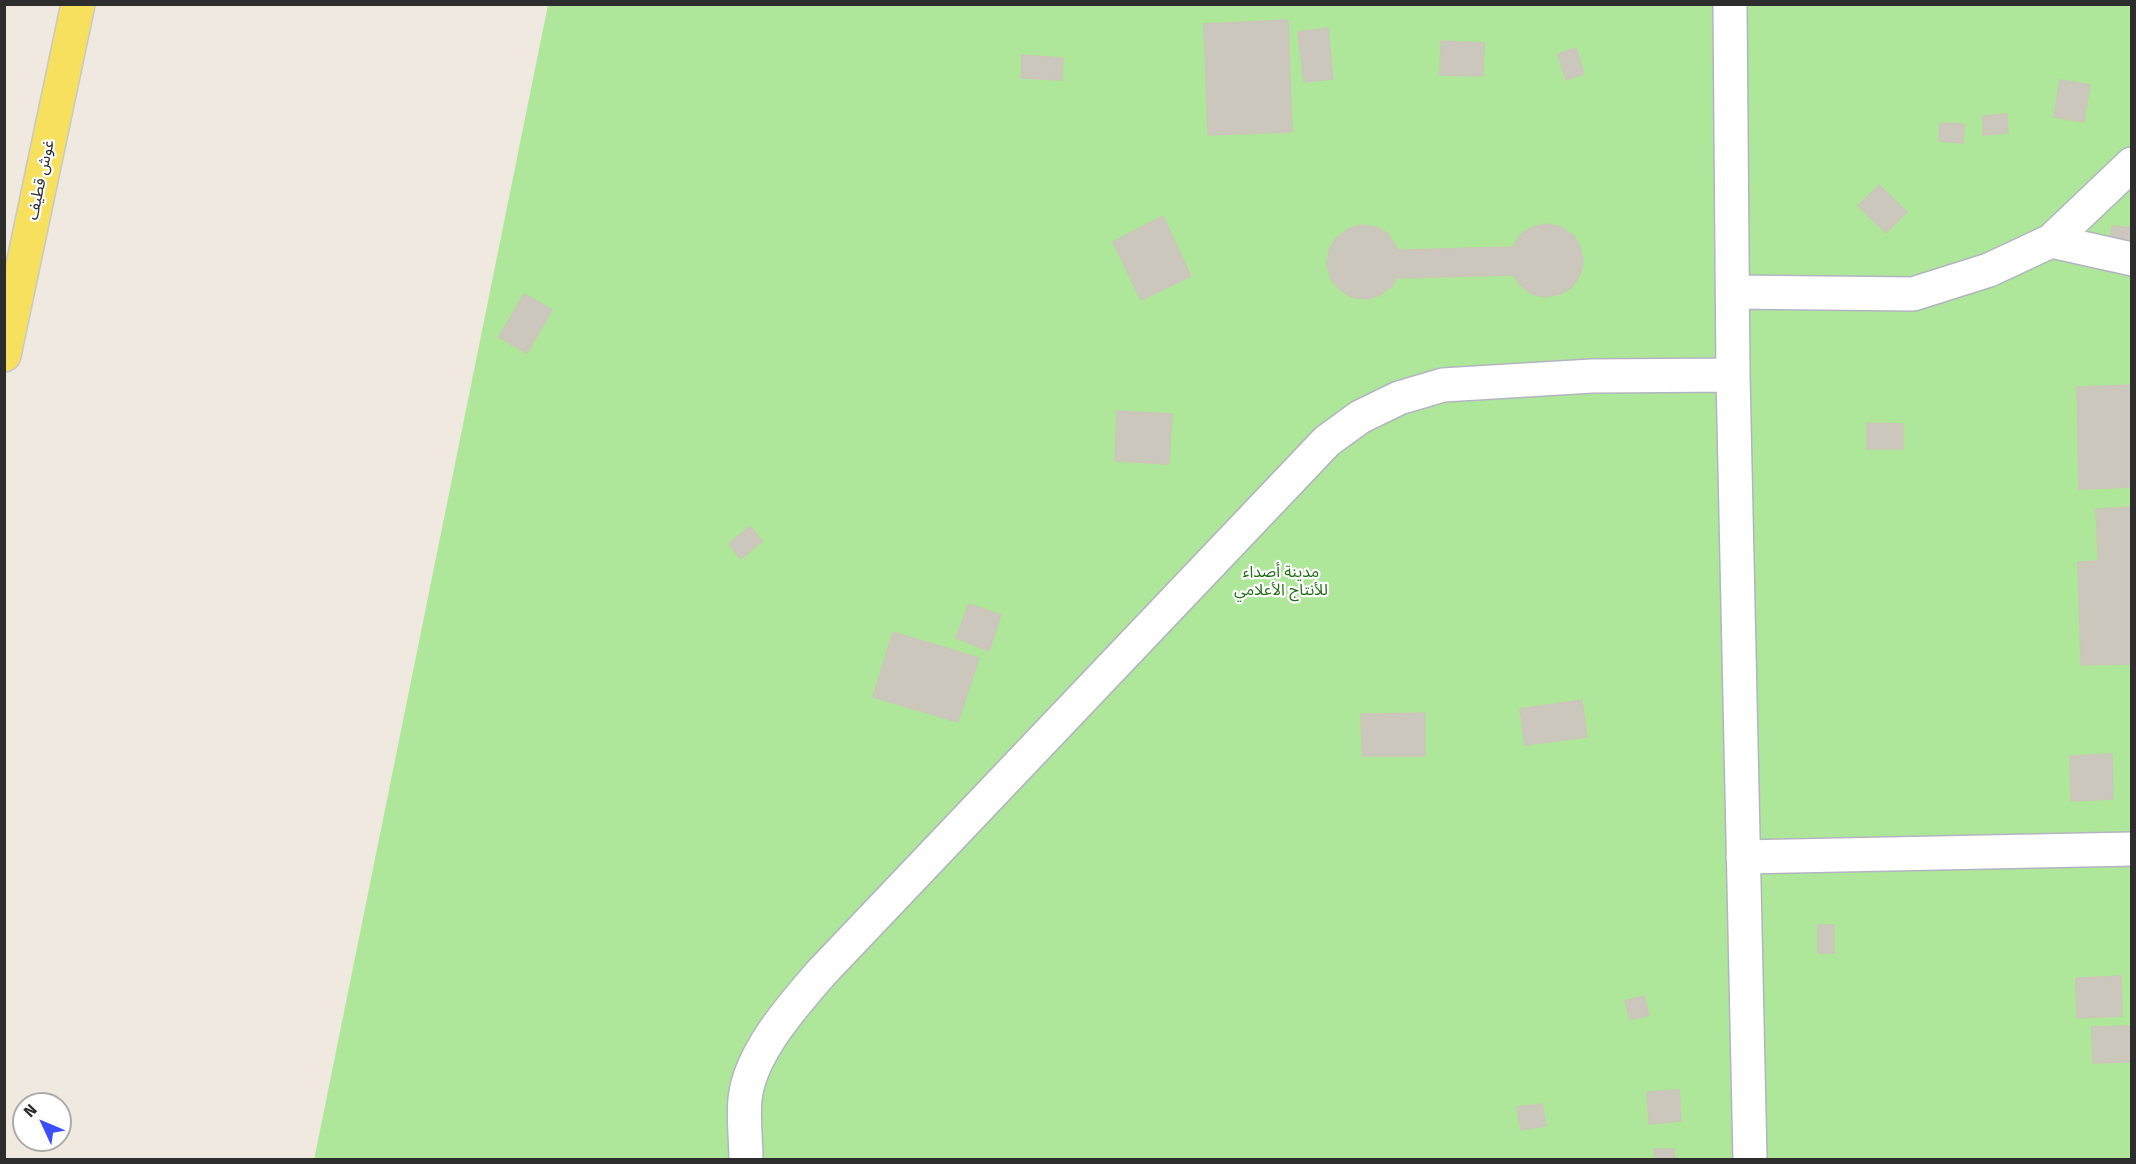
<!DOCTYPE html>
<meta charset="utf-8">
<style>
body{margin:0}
#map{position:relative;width:2136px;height:1164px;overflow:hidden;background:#efe9df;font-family:"Fira Sans",sans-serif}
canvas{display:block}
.frame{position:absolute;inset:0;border:6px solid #2d2d2d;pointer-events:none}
.north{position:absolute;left:12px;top:1092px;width:60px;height:60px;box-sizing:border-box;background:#fff;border:2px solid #ababab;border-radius:50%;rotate:314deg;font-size:16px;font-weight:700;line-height:24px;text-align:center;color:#2d2d2d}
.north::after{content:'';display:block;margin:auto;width:21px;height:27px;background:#3c4fff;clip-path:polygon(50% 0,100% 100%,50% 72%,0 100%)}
</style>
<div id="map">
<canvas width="2136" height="1164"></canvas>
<div class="frame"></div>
<div class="north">N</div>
</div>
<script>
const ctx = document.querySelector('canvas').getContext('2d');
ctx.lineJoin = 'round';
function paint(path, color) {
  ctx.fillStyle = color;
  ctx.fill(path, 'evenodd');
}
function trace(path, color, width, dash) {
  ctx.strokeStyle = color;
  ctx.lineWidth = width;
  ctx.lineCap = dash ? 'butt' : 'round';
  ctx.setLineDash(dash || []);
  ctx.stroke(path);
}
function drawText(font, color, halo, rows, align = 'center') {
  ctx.font = font + ' "Fira Sans","Noto Sans Arabic",sans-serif';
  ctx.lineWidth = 4.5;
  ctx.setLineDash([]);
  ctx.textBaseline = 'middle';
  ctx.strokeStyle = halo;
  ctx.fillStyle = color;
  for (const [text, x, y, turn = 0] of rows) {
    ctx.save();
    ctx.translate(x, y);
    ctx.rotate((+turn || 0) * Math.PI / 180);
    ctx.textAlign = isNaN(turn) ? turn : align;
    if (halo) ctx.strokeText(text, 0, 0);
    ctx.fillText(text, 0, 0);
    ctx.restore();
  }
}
paint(new Path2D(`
 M548,5H2131V1159L314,1160Z`), '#aee79a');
const building = new Path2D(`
 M1288,20L1292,132L1208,135L1204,24Z
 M1328,28L1333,79L1304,82L1298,32Z
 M1441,41L1484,43L1483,76L1440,75Z
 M1576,48L1584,74L1566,80L1558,54Z
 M1022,55L1063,58L1062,80L1021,78Z
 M2060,80L2090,85L2084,122L2054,117Z
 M2007,114L2008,133L1983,135V116Z
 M1940,123L1964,124L1963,143L1939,141Z
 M1879,185L1907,212L1886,233L1858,206Z
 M1163,216L1191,276L1141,300L1113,242Z
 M1547,224L1561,227L1573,235L1580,247L1583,261L1580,275L1572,287L1560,294L1546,297L1532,294L1521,286L1513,275L1397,278L1392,286L1380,295L1366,299L1352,297L1340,290L1331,279L1327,265L1329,250L1336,238L1348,229L1361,225L1376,227L1388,234L1398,250L1513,247L1521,234L1533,227Z
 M2112,226L2132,228V245L2110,242Z
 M524,294L552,310L527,353L499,337Z
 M2132,385V487L2079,489L2077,387Z
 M1117,411L1172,414L1169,464L1115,461Z
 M1867,423L1903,424V449H1867Z
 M2132,507V664L2081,665L2078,562L2098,561L2096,509Z
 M750,526L762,541L741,559L729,544Z
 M969,604L1001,615L989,651L956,638Z
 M893,632L979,658L958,722L873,697Z
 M1582,700L1587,737L1525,745L1520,709Z
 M1425,713V756H1362L1361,714Z
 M2112,754L2113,799L2071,801L2070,756Z
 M1818,925H1834V953H1818Z
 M2121,976L2122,1016L2077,1018L2076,978Z
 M1644,996L1649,1015L1630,1020L1625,1001Z
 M2132,1026V1062L2093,1063L2092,1027Z
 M1679,1090L1681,1121L1649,1124L1647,1092Z
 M1542,1104L1546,1126L1521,1130L1517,1107Z
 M1654,1149H1674L1675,1160H1655Z`);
paint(building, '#cbc7bd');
trace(building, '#cbc6b8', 1.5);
const minor = new Path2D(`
 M1730,4L1733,375L1750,1160
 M2051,241L2132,259
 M1733,292L1913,294L1989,270L2051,241L2132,164
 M1743,857L2132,849
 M746,1160C746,1140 743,1118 745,1099C750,1053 792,1007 821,973L1327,441L1360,417L1399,398L1443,385L1592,376L1733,375`);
const major = new Path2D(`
 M4,355L78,4`);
trace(minor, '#b3b4c1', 36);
trace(major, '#c8c8c8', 36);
trace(minor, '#fff', 33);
trace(major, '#f6e05d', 33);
drawText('16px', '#2d2d2d', '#fff', [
 ["غوش قطيف",41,180,-78]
]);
drawText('16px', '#236f18', '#fff', [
 ["مدينة أصداء",1281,573],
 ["للأنتاج الأعلامي",1281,591]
]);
</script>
